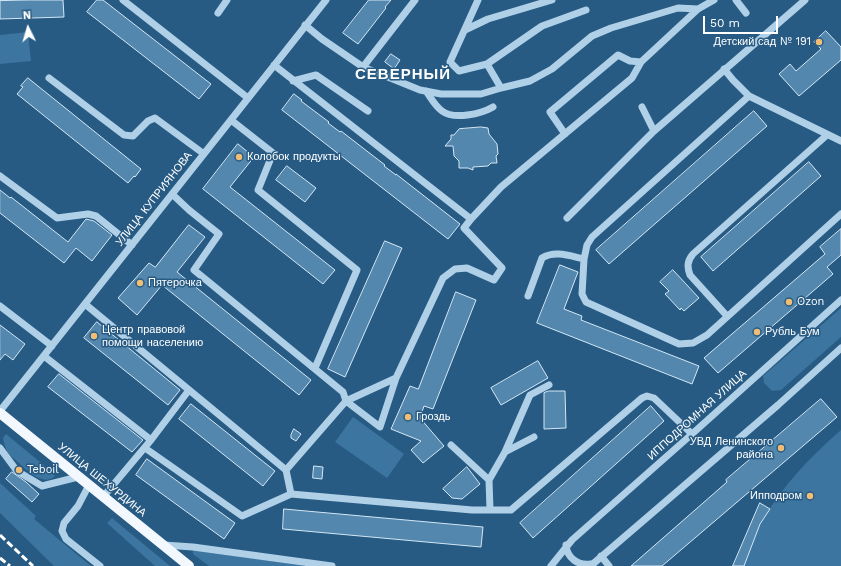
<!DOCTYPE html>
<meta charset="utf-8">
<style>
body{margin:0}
#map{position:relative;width:841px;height:566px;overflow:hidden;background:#275b84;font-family:"Work Sans",sans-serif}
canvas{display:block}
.north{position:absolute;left:8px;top:8px;width:40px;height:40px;-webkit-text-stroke:3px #275b84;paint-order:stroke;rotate:355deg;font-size:11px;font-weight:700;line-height:16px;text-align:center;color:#fff}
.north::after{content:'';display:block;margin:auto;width:14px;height:18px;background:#fff;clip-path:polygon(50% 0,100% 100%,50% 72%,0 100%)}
.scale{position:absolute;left:703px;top:16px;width:75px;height:18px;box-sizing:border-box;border:2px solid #fff;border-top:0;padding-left:5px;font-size:12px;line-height:14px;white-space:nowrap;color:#fff;-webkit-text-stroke:3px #275b84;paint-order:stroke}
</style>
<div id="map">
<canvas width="841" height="566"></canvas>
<div class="north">N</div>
<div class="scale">50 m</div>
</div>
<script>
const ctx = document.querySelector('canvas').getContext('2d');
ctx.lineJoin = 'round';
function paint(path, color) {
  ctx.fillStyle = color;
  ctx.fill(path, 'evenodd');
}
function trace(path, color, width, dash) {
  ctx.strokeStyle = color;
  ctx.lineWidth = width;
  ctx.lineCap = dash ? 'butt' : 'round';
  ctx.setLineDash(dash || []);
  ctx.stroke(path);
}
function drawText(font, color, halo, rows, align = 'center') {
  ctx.font = font + ' "Work Sans",sans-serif';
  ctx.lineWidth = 3;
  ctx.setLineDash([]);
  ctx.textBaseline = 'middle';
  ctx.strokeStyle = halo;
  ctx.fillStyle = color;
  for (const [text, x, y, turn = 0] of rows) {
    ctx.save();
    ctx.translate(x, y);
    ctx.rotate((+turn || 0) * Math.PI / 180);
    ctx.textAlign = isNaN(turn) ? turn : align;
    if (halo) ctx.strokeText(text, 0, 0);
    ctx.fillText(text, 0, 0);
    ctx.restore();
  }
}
paint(new Path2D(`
 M28,32L31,61L0,64V35Z
 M841,308V337L781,390L772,391L764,383L763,376Z
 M353,417L404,454L387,478L335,442Z
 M841,430V566H744C749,552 753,536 761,523C782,486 809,458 841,430Z
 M6,434L52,472L55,476C43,487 28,471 20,464C16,460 11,457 8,453C5,448 4,443 3,438Z
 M0,483L36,516L34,519L91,566H54L0,513Z
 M112,518L170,566H155L107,523Z
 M193,550L307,566H209L193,554Z`), '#3b75a0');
const building = new Path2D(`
 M30,0H63L64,17L0,19V1Z
 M97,0H103L211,84L199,99L87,12Z
 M369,0H391L385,7L386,8L358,44L343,33Z
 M826,31L841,47V60L799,96L779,74L790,64L796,71L821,49L814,42Z
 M391,54L400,60L394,69L385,62Z
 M28,78L141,169L135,177L134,176L128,183L17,94L23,87L21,86Z
 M294,94L302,100L301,101L329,122L328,123L340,132L341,131L385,165L384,166L396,175V174L460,224L448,239L282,110Z
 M754,111L767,126L609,264L596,250Z
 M481,127L488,128L489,134L497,144L498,154L496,156L497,163H491L488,166L473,167V170L468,168H459V161L454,156L453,146H445L451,139V135H454L459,129Z
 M238,144L254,157L230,187L335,270L323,284L203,189Z
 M809,162L821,176L713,271L701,257Z
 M287,166L316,188L305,202L276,180Z
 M0,190L10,198L11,197L68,242L86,219L94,221L112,235L92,261L76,248L64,263L0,213Z
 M189,225L205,237L177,272L311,380L299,395L162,285L137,315L118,298L149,263L155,267Z
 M841,229V255L827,267L833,274L718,373L704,358L825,254L820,247Z
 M385,241L402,248L345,377L328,369Z
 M560,265L578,272L564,309L582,316L581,320L699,366L692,384L537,323Z
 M673,270L699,298L684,311L681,308L680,310L665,294L669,291L660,282Z
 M456,292L476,300L433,409L424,406L420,418L444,446L423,463L411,450L421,441L391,429L410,386L418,389Z
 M97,322L180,390L168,405L84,338Z
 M0,325L25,344L13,360L5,354L0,360Z
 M538,361L548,378L501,405L491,388Z
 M59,374L143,440L132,452L48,387Z
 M549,391H565L566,428L544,429V393Z
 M821,399L837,417L662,566H631L727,482L726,480Z
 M191,404L275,471L263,486L179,419Z
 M651,406L664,421L533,538L520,523Z
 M294,429L301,434L296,441L291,438V435Z
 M147,459L235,523L224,539L136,475Z
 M314,466L323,467L322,479L313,478Z
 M467,467L480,484L462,499L452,498L443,489Z
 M12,472L26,482L39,494L32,502L6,479Z
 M760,503L770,509L760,524L744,566H733Z
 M284,509L483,527L481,547L283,529Z`);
paint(building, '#5387ad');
trace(building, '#d4e7f6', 1);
trace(new Path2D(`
 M123,0L248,98
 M478,0L450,62L459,71L487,64
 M736,0L746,13
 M218,13L227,0
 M305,25L322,39L363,67L415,0
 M465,30L488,19L552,0
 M274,65L471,219L464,228L502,268L494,280L467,268L455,269L443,278L396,378L380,427L346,401L286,470
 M363,67L420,90L441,94H481L501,88L487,64L542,26L586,10
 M724,69L733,80L749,96
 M49,78L124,135L133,136L148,121L155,118L204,154
 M293,81L316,75L368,111
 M501,88L530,81L552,69L592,36L611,28L678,8L698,9
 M426,91C431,98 435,106 442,111C454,120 481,114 493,107
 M231,120L273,153L258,190L357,270L315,368
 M654,131L805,0
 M565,134L550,112L618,55L630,61L641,62
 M841,141L749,96L592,237L587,245L584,259L582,294L586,302L679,344L693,343L707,335L841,214
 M0,176L57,218L88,214L96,216L132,245
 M172,194L189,210L219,234L194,270L343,392L346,401L396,378
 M567,218L654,131L642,107
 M471,219L501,187L632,78L641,62L698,9L714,0
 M528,296L542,258C555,250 570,256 584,259
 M85,304L286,470L291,494L472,510H511L642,398L647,396L654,398L692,434
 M0,306L52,346
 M727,316L690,275C687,267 687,261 693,254L827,135
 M44,356L151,440
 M0,411L326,0
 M451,445L489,480L490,510
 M0,448L17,471L42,486L78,477
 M145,448L242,516L291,494
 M505,452L530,395L549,385
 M489,480L505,452L534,437
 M89,485L78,506L64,523L62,531L66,539L100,566
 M103,497L151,440L189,390
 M164,545L193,547L332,566
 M566,545C567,558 578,566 591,564
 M601,556L609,566
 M551,566L572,540L692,434L841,300
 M587,566L594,563L778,405L841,348`), '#b0d0e7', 7);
trace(new Path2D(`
 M0,413L189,566`), '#f2f8fe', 10);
trace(new Path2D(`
 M0,535L33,566
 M0,558L10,566`), '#fff', 3, [7, 3]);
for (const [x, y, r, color] of [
 [819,42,4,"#f0bd76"],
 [239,157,4,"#f0bd76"],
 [140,283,4,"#f0bd76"],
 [789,302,4,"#f0bd76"],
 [757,332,4,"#f0bd76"],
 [94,336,4,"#f0bd76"],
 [408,417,4,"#f0bd76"],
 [781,448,4,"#f0bd76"],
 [19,470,4,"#f0bd76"],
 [810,496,4,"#f0bd76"]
]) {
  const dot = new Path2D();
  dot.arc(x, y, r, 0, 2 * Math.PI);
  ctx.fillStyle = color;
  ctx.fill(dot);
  trace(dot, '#275b84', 1.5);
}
drawText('11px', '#fff', '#275b84', [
 ["Детский сад № 191",811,42,"right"],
 ["Колобок продукты",247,157],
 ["Пятерочка",148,283],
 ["Ozon",797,302],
 ["Центр правовой",102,330],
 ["помощи населению",102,343],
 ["Рубль Бум",765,332],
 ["Гроздь",416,417],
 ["УВД Ленинского",773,442,"right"],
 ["района",773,455,"right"],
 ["Teboil",27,470],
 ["Ипподром",802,496,"right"]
], 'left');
drawText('11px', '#fff', '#275b84', [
 ["УЛИЦА КУПРИЯНОВА",154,199,-52],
 ["ИППОДРОМНАЯ УЛИЦА",697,415,-42],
 ["УЛИЦА ШЕХУРДИНА",102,480,39]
]);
ctx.letterSpacing = '1px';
drawText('bold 15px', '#fff', '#275b84', [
 ["СЕВЕРНЫЙ",403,75]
]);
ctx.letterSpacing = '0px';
</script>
